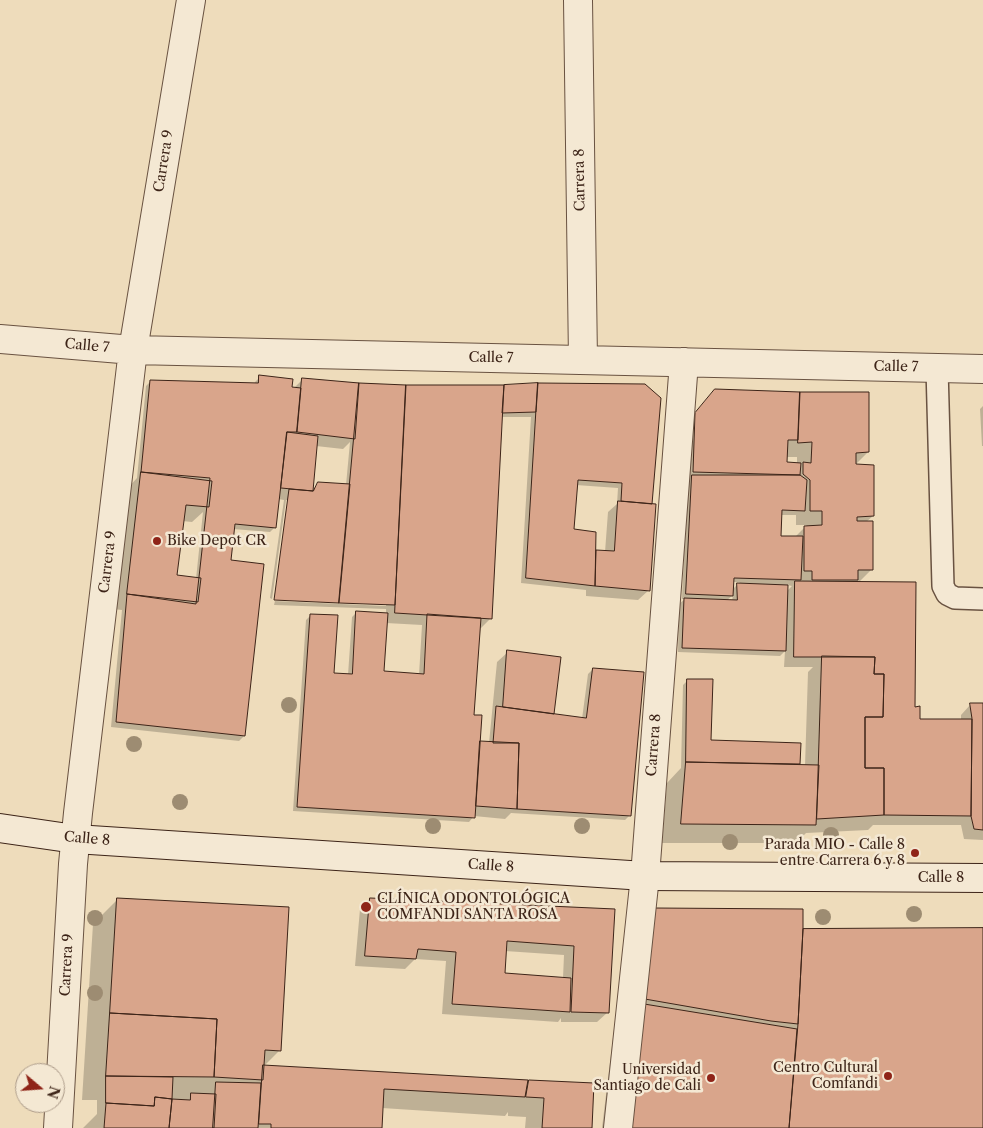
<!DOCTYPE html>
<meta charset="utf-8">
<style>
body{margin:0}
#map{position:relative;width:983px;height:1128px;overflow:hidden;background:#eedcbb;font-family:"Libre Caslon Text",serif}
canvas{display:block}
.north{position:absolute;left:15px;top:1063px;width:50px;height:50px;box-sizing:border-box;background:#f4e8d3;border:1px solid #ab9a88;border-radius:50%;rotate:108deg;font-size:14px;font-weight:700;line-height:20px;text-align:center;color:#3d2418}
.north::after{content:'';display:block;margin:auto;width:18px;height:22px;background:#8f2418;clip-path:polygon(50% 0,100% 100%,50% 72%,0 100%)}
</style>
<div id="map">
<canvas width="983" height="1128"></canvas>
<div class="north">N</div>
</div>
<script>
const ctx = document.querySelector('canvas').getContext('2d');
ctx.lineJoin = 'round';
function paint(path, color) {
  ctx.fillStyle = color;
  ctx.fill(path, 'evenodd');
}
function trace(path, color, width, dash) {
  ctx.strokeStyle = color;
  ctx.lineWidth = width;
  ctx.lineCap = dash ? 'butt' : 'round';
  ctx.setLineDash(dash || []);
  ctx.stroke(path);
}
function drawText(font, color, halo, rows, align = 'center') {
  ctx.font = font + ' "Libre Caslon Text",serif';
  ctx.lineWidth = 5;
  ctx.setLineDash([]);
  ctx.textBaseline = 'middle';
  ctx.strokeStyle = halo;
  ctx.fillStyle = color;
  for (const [text, x, y, turn = 0] of rows) {
    ctx.save();
    ctx.translate(x, y);
    ctx.rotate((+turn || 0) * Math.PI / 180);
    ctx.textAlign = isNaN(turn) ? turn : align;
    if (halo) ctx.strokeText(text, 0, 0);
    ctx.fillText(text, 0, 0);
    ctx.restore();
  }
}
paint(new Path2D(`
 M260,377L293,389L303,379L406,386L538,385L651,504L649,590L638,600L586,596V590L521,583L531,417H501L491,618L481,628H479L473,716L479,743H489L497,662L508,652L553,715L582,719L588,674L593,669L630,815L625,820L511,813L505,819L474,816L469,822L293,811L306,620L311,615L333,674L348,675L352,617L357,612L386,614V609L274,605L275,601L386,606V604L289,500H286L272,599L270,598L284,500L278,499L275,527L270,532L233,529L229,561L244,736L239,741L111,727L122,610L113,609L127,489L137,478L146,386L151,381L254,384L255,382ZM350,442L346,485L319,483L312,490L316,446L343,449ZM576,485L618,488L617,504L608,512L605,552H595L572,530ZM203,512L196,579L176,577L182,521L192,522ZM386,623L422,625L419,675L383,672Z
 M715,391L800,394L868,393V452L854,466L873,516L866,522L871,570L858,583L919,720L961,721V715L971,704H983V840L964,839L961,825H873L868,830L806,833L796,843H662L667,783L681,768L683,685L688,680L710,741L798,764L796,766H805L808,672L813,667H784L785,651L780,656L678,652L679,604L685,599H682L687,482L685,425ZM785,457H797V464L785,463ZM781,515H796V525H807L795,537H780ZM732,582H740L732,590ZM787,585L792,586L787,591ZM733,595L732,601H726Z
 M983,406V446H982L980,409Z
 M118,899L280,1050L264,1066L593,1084L590,1128H525L526,1117L508,1116V1112L505,1116L382,1108L381,1128H83L97,1114V1100H82L93,924Z
 M370,899L614,910L608,1012L597,1022H561V1018L558,1022L442,1014L446,961L415,959L405,969L355,966L360,909ZM505,951L564,955L563,978L503,974Z
 M633,929L802,930L983,929V1128H602L614,1029L625,1018Z`), '#0003');
const building = new Path2D(`
 M259,375L293,379L292,387L301,388L297,432H287L276,528L235,524L231,560L264,564L245,736L116,722L127,594L196,604L210,478L141,472L150,380L258,383Z
 M302,378L359,383L355,439L297,432Z
 M359,383L406,385L395,605L339,603Z
 M538,383L645,384L661,398L652,504L621,501L622,483L578,480L574,529L596,532L595,586L526,578Z
 M538,383L536,412L502,413L504,385Z
 M406,385H504L492,619L395,613Z
 M715,389L800,392L798,440H788L787,462L801,463L800,475L693,472L695,413Z
 M800,392H869V452L856,453V464L874,465V516L857,517V521H873V570H858V580H812V571H804V526L822,525V511H810V480L803,474V462L811,463L812,442L798,443Z
 M287,432L318,436L313,491L281,488Z
 M141,472L212,481L209,507L186,505L177,575L201,578L198,602L127,594Z
 M692,475H800L807,480L805,511L782,510L781,536H803L801,580L734,578L733,596L686,594Z
 M318,482L350,484L339,603L274,600L289,489L313,491Z
 M618,501L656,504L650,591L595,586L596,550L614,551Z
 M795,581L916,582L915,707L920,706V719H972L971,816L884,815V768H865V717H883L884,674H874L875,657H794Z
 M737,583L788,585L786,651L682,648L684,598L737,600Z
 M356,611L388,613L384,671L424,674L427,614L481,618L474,715H482L475,818L297,807L310,614L338,615L334,673L352,674Z
 M507,650L561,657L554,714L503,707Z
 M822,656L875,657L874,674H884L883,717H865V768H884V815L817,819Z
 M593,668L644,672L631,816L517,809L519,743H493L496,706L586,718Z
 M687,679H713L711,740L801,743L800,764L686,762Z
 M970,703H983V830L974,829L971,816L972,719Z
 M480,741L519,743L517,809L476,806Z
 M686,762L819,765L816,825L681,824Z
 M117,898L289,907L281,1051L265,1050L263,1080L214,1077L217,1019L110,1013Z
 M370,898L615,909L609,1013L571,1012L574,946L507,941L505,973L571,978L570,1012L452,1004L456,952L418,949L416,959L365,956Z
 M652,908L803,909V929L798,1024L771,1021L639,998Z
 M983,928V1128H789L798,1024L803,929Z
 M638,1003L797,1029L789,1128H624Z
 M110,1013L217,1019L214,1077L106,1076Z
 M263,1065L528,1080L525,1097L384,1089L382,1128H271V1124H259Z
 M106,1076L173,1077L172,1099L155,1097L154,1106L106,1103Z
 M529,1080L594,1083L592,1128H542L544,1098L526,1097Z
 M216,1082L261,1083L258,1128H213Z
 M191,1093L216,1094L214,1128H169L172,1099L190,1100Z
 M155,1097L172,1099L169,1128H104L106,1103L154,1106Z`);
paint(building, '#d9a58b');
trace(building, '#3d2418', 1);
const lane = new Path2D(`
 M937,368L943,586L947,594L955,598L983,599`);
const street = new Path2D(`
 M578,0L583,360
 M0,339L133,350L983,369
 M58,1128L73,864L78,813L133,350L191,0
 M618,1128L645,876L684,362`);
const secondary = new Path2D(`
 M0,828L75,839L645,876L983,878`);
trace(lane, '#695241', 24);
trace(street, '#695241', 30);
trace(secondary, '#3d2418', 30);
trace(lane, '#f4e8d3', 21);
trace(street, '#f4e8d3', 28);
trace(secondary, '#f4e8d3', 28);
ctx.fillStyle = '#9d8c72';
for (const [x, y] of [
 [289,705],
 [134,744],
 [180,802],
 [433,826],
 [582,826],
 [831,835],
 [730,842],
 [914,914],
 [823,917],
 [95,918],
 [95,993]
]) {
  ctx.beginPath();
  ctx.arc(x, y, 8, 0, 2 * Math.PI);
  ctx.fill();
}
for (const [x, y, r, color] of [
 [157,541,5,"#8f2418"],
 [915,853,5,"#8f2418"],
 [366,907,6,"#8f2418"],
 [888,1076,5,"#8f2418"],
 [711,1078,5,"#8f2418"]
]) {
  const dot = new Path2D();
  dot.arc(x, y, r, 0, 2 * Math.PI);
  ctx.fillStyle = color;
  ctx.fill(dot);
  trace(dot, '#f4e8d3', 2);
}
drawText('14px', '#3d2418', '#f4e8d3', [
 ["Carrera 9",164,161,-81],
 ["Carrera 8",580,180,-91],
 ["Calle 7",87,346,5],
 ["Calle 7",491,358,1],
 ["Calle 7",896,367,1],
 ["Carrera 9",108,562,-83],
 ["Carrera 8",654,745,-86],
 ["Calle 8",87,839,5],
 ["Calle 8",491,866,4],
 ["Calle 8",941,878],
 ["Carrera 9",67,965,-87]
]);
drawText('14px', '#3d2418', '#f4e8d3', [
 ["Bike Depot CR",167,541,"left"],
 ["Parada MIO - Calle 8",905,845],
 ["entre Carrera 6 y 8",905,861],
 ["CLÍNICA ODONTOLÓGICA",377,899,"left"],
 ["COMFANDI SANTA ROSA",377,915,"left"],
 ["Centro Cultural",878,1068],
 ["Comfandi",878,1084],
 ["Universidad",701,1070],
 ["Santiago de Cali",701,1086]
], 'right');
</script>
